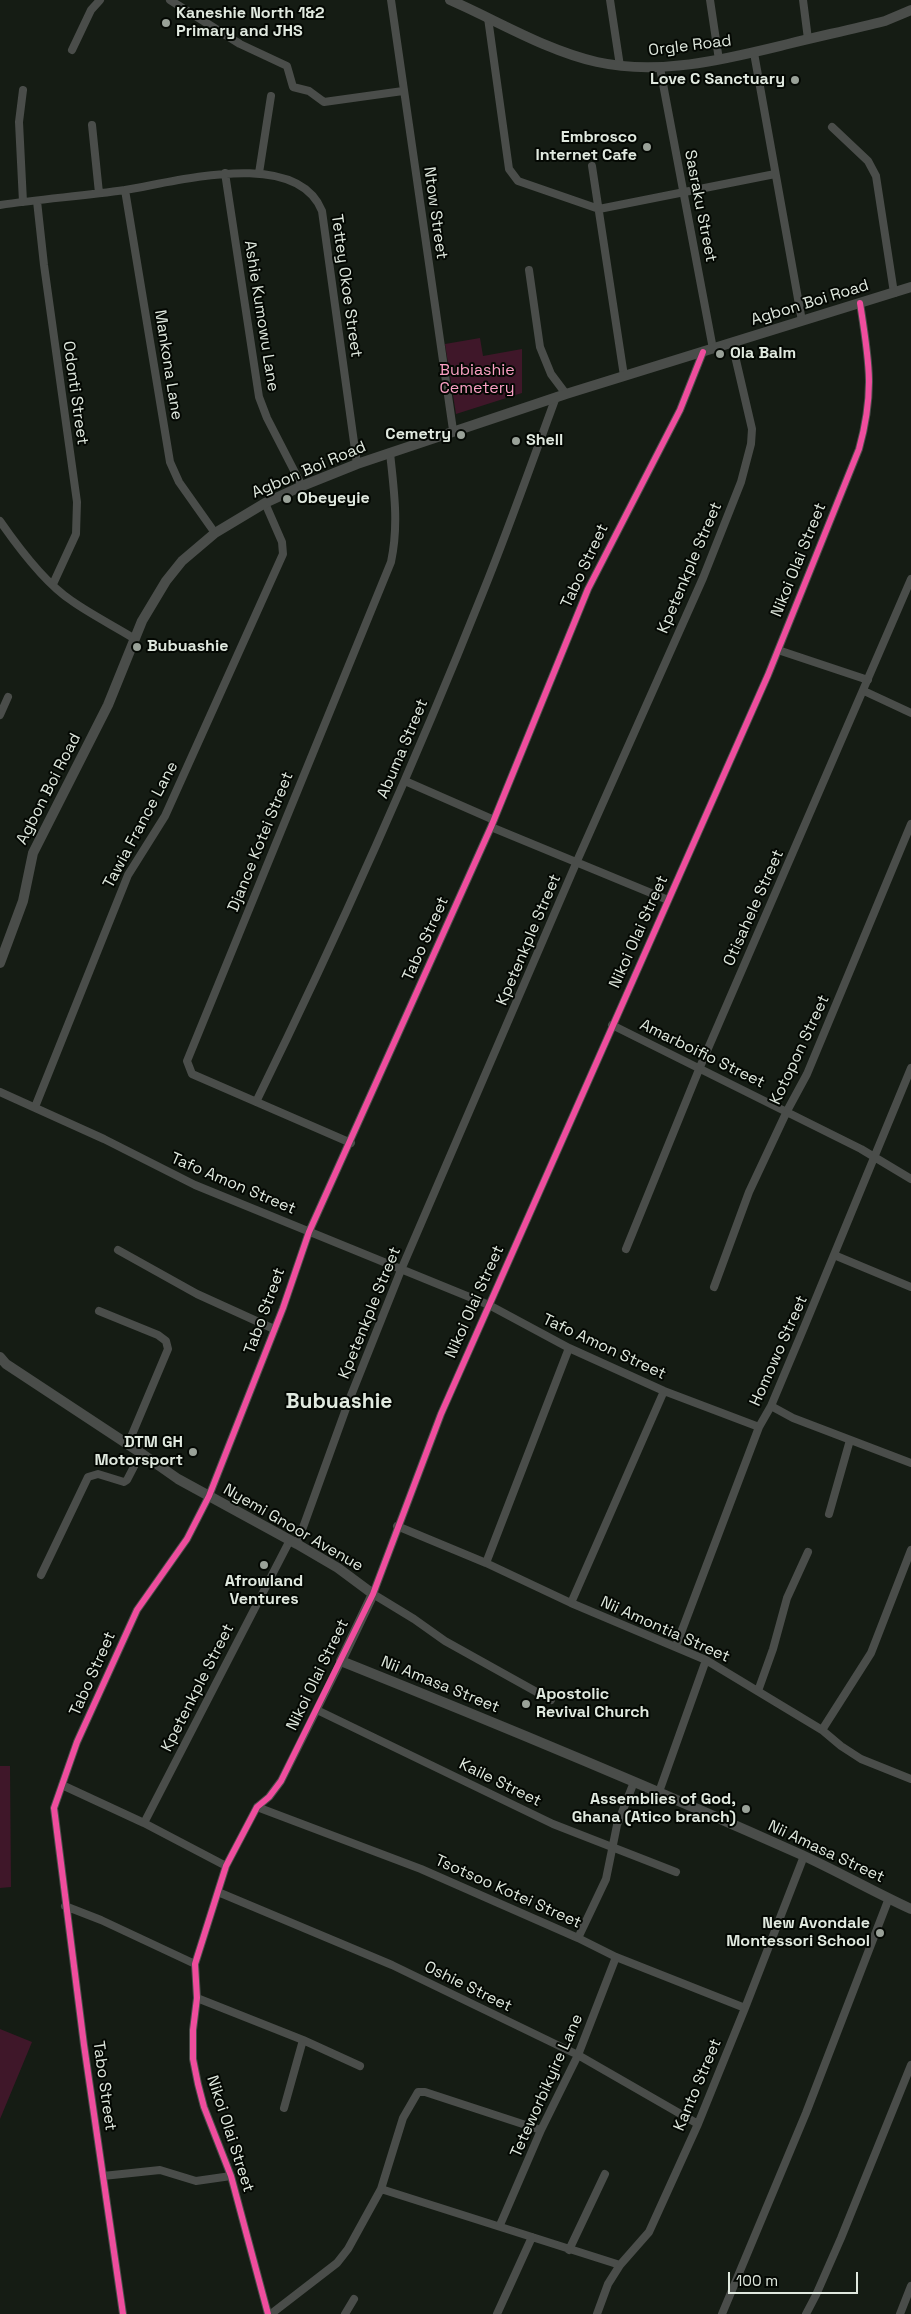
<!DOCTYPE html>
<style>
body{margin:0}
#map{position:relative;width:911px;height:2314px;overflow:hidden;background:#151c14;font-family:"Space Grotesk",sans-serif}
canvas{display:block}
.scale{position:absolute;left:728px;top:2272px;width:130px;height:22px;box-sizing:border-box;border:2px solid #e0e9df;border-top:0;padding-left:6px;font-size:15px;line-height:18px;white-space:nowrap;color:#e0e9df;-webkit-text-stroke:4px #040803;paint-order:stroke}
</style>
<div id="map">
<canvas width="911" height="2314"></canvas>
<div class="scale">100 m</div>
</div>
<script>
const ctx = document.querySelector('canvas').getContext('2d');
ctx.lineJoin = 'round';
function paint(path, color) {
  ctx.fillStyle = color;
  ctx.fill(path, 'evenodd');
}
function trace(path, color, width, dash) {
  ctx.strokeStyle = color;
  ctx.lineWidth = width;
  ctx.lineCap = dash ? 'butt' : 'round';
  ctx.setLineDash(dash || []);
  ctx.stroke(path);
}
function drawText(font, color, halo, rows, align = 'center') {
  ctx.font = font + ' "Space Grotesk",sans-serif';
  ctx.lineWidth = 4;
  ctx.setLineDash([]);
  ctx.textBaseline = 'middle';
  ctx.strokeStyle = halo;
  ctx.fillStyle = color;
  for (const [text, x, y, turn = 0] of rows) {
    ctx.save();
    ctx.translate(x, y);
    ctx.rotate((+turn || 0) * Math.PI / 180);
    ctx.textAlign = isNaN(turn) ? turn : align;
    if (halo) ctx.strokeText(text, 0, 0);
    ctx.fillText(text, 0, 0);
    ctx.restore();
  }
}
paint(new Path2D(`
 M480,338L483,356L522,349V393L456,414L445,344Z
 M0,1766H10L11,1887L0,1888Z
 M0,2029L32,2042L0,2119Z`), '#3f1729');
trace(new Path2D(`
 M170,0L240,44L287,66L293,87L309,91L324,102L403,91
 M391,0L453,430
 M610,0L620,66
 M710,0L719,60
 M803,0L808,39
 M488,18L509,169L518,181L599,209L775,174
 M72,50L91,10L100,0
 M754,53L802,321
 M660,68L713,349
 M23,90L19,122L23,202
 M92,125L99,193
 M832,127L868,161L876,176L894,293
 M592,166L624,376
 M225,173L259,397L267,418L302,486
 M259,173L271,96
 M125,190L170,462L179,482L215,533
 M37,201L44,265L77,502L76,534L53,584
 M0,205C41,199 83,196 125,190C176,182 296,147 322,211L357,464
 M529,270L540,347L551,374L566,394
 M0,521C18,547 46,584 72,601C92,615 114,626 135,639
 M778,650L868,680
 M864,691L911,713
 M0,715L8,697
 M405,781L494,820
 M491,827L668,900
 M612,1025L861,1149L911,1179
 M0,1092L104,1139L195,1185L489,1305L569,1348L664,1391L759,1427
 M256,1102C338,935 414,765 483,592C509,528 532,462 556,397
 M35,1107L128,875L165,816L283,554L282,542L265,503
 M351,1143L192,1074L187,1061L391,562C399,525 394,490 390,453
 M626,1249L700,1067L911,579
 M118,1250L197,1294L274,1329
 M834,1255L911,1287
 M714,1287L749,1192L787,1111L807,1074L911,824
 M99,1311L158,1335L166,1341L168,1349L128,1444
 M771,1406L793,1418L911,1463
 M829,1514L850,1440
 M397,1526L486,1563L571,1603L706,1660L822,1730L841,1746L861,1759L911,1779
 M297,1544L348,1403L401,1270L577,861L703,578L741,482L751,444L752,429L732,343
 M486,1563L569,1348
 M41,1575L88,1477L98,1474L124,1482L127,1480L141,1453
 M571,1603L664,1391
 M676,1646L759,1427L771,1406L805,1325L911,1068
 M758,1691L773,1649L787,1598L808,1552
 M551,1700L445,1641L414,1619L373,1594L441,1414L768,675L859,449C875,391 869,361 860,303
 M317,1710L553,1824L676,1872
 M822,1730L871,1653L911,1550
 M62,1785L144,1823L226,1866
 M659,1792L706,1660
 M257,1807L421,1869L578,1938L616,1957L745,2008
 M144,1823L290,1540
 M218,1892L392,1965L578,2055L698,2124
 M65,1906L101,1920L195,1964
 M578,1938L606,1879L617,1825L634,1782
 M197,1998L303,2040L360,2066
 M284,2108L303,2040
 M103,2176L160,2170L196,2181L231,2176
 M381,2189L620,2265
 M500,2225L541,2130L578,2055L616,1957
 M569,2250L605,2174
 M123,2314L84,2045L54,1808L77,1742L137,1610L187,1539L209,1496L283,1308L309,1232L491,827L588,589L680,410L703,352
 M268,2314L231,2176L204,2107L198,2084L193,2059V2030L197,1998L195,1964L226,1866L257,1807L269,1797L281,1781L341,1661
 M271,2314L337,2263L348,2249L381,2189L403,2118L418,2092H425L541,2130
 M345,2314L354,2299
 M497,2314L532,2237
 M597,2314L608,2284L620,2265L649,2232L698,2124L745,2008L804,1856
 M722,2314L806,2113L889,1898
 M806,2314L816,2295L841,2238L911,2065
 M900,2314L911,2286`), '#4a4d4a', 8);
trace(new Path2D(`
 M450,0C498,21 545,50 597,62C661,76 726,59 788,44C821,36 853,29 885,21L911,10
 M0,963L23,901L33,853L108,705L142,621L166,581L182,561L215,533L265,503L302,486L357,464L566,394L911,287
 M0,1357L6,1364L141,1453L178,1479L297,1544L338,1568L373,1594L341,1661C496,1723 650,1787 802,1855C839,1872 874,1892 911,1909`), '#4a4d4a', 10);
trace(new Path2D(`
 M123,2314L84,2045L54,1808L77,1742L137,1610L187,1539L209,1496L283,1308L309,1232L491,827L588,589L680,410L703,352
 M268,2314L231,2176L204,2107L198,2084L193,2059V2030L197,1998L195,1964L226,1866L257,1807L269,1797L281,1781L373,1594L441,1414L768,675L859,449C875,391 869,361 860,303`), '#ef4d9e', 6);
for (const [x, y, r, color] of [
 [166,23,5,"#99a198"],
 [795,80,5,"#99a198"],
 [647,147,5,"#99a198"],
 [720,354,5,"#99a198"],
 [461,435,5,"#99a198"],
 [516,441,5,"#99a198"],
 [287,499,5,"#99a198"],
 [137,647,5,"#99a198"],
 [193,1452,5,"#99a198"],
 [264,1565,5,"#99a198"],
 [526,1704,5,"#99a198"],
 [746,1809,5,"#99a198"],
 [880,1933,5,"#99a198"]
]) {
  const dot = new Path2D();
  dot.arc(x, y, r, 0, 2 * Math.PI);
  ctx.fillStyle = color;
  ctx.fill(dot);
  trace(dot, '#040803', 2);
}
drawText('bold 16px', '#e0e9df', '#040803', [
 ["Kaneshie North 1&2",176,14],
 ["Primary and JHS",176,32],
 ["Love C Sanctuary",785,80,"right"],
 ["Embrosco",637,138,"right"],
 ["Internet Cafe",637,156,"right"],
 ["Ola Balm",730,354],
 ["Cemetry",451,435,"right"],
 ["Shell",526,441],
 ["Obeyeyie",297,499],
 ["Bubuashie",147,647],
 ["DTM GH",183,1443,"right"],
 ["Motorsport",183,1461,"right"],
 ["Afrowland",264,1582,"center"],
 ["Ventures",264,1600,"center"],
 ["Apostolic",536,1695],
 ["Revival Church",536,1713],
 ["Assemblies of God,",736,1800,"right"],
 ["Ghana (Atico branch)",736,1818,"right"],
 ["New Avondale",870,1924,"right"],
 ["Montessori School",870,1942,"right"]
], 'left');
drawText('16px', '#e0e9df', '#040803', [
 ["Orgle Road",690,46,-7],
 ["Sasraku Street",700,206,79],
 ["Ntow Street",435,213,82],
 ["Tettey Okoe Street",346,286,82],
 ["Agbon Boi Road",810,303,-17],
 ["Ashie Kumowu Lane",261,316,81],
 ["Mankona Lane",168,365,81],
 ["Odonti Street",75,393,82],
 ["Agbon Boi Road",309,470,-23],
 ["Nikoi Olai Street",799,560,-68],
 ["Tabo Street",585,566,-65],
 ["Kpetenkple Street",690,568,-67],
 ["Abuma Street",403,749,-67],
 ["Agbon Boi Road",49,789,-63],
 ["Tawia France Lane",141,825,-62],
 ["Djance Kotei Street",261,842,-68],
 ["Otisahele Street",754,908,-66],
 ["Nikoi Olai Street",639,932,-66],
 ["Tabo Street",426,939,-66],
 ["Kpetenkple Street",529,940,-67],
 ["Kotopon Street",800,1050,-65],
 ["Amarboifio Street",702,1054,26],
 ["Tafo Amon Street",233,1184,23],
 ["Nikoi Olai Street",475,1302,-66],
 ["Tabo Street",265,1311,-70],
 ["Kpetenkple Street",370,1313,-68],
 ["Tafo Amon Street",604,1347,25],
 ["Homowo Street",779,1351,-66],
 ["Nyemi Gnoor Avenue",293,1528,30],
 ["Nii Amontia Street",665,1630,24],
 ["Tabo Street",93,1674,-66],
 ["Nikoi Olai Street",318,1675,-64],
 ["Nii Amasa Street",440,1685,22],
 ["Kpetenkple Street",198,1688,-63],
 ["Kaile Street",500,1783,26],
 ["Nii Amasa Street",826,1852,25],
 ["Tsotsoo Kotei Street",508,1892,24],
 ["Oshie Street",468,1987,26],
 ["Kanto Street",698,2085,-67],
 ["Tabo Street",104,2086,82],
 ["Teteworbikyire Lane",547,2086,-66],
 ["Nikoi Olai Street",230,2134,72]
]);
drawText('16px', '#fba0c4', '#040803', [
 ["Bubiashie",477,371],
 ["Cemetery",477,389]
]);
drawText('bold 21px', '#e0e9df', '#040803', [
 ["Bubuashie",339,1402]
]);
</script>
